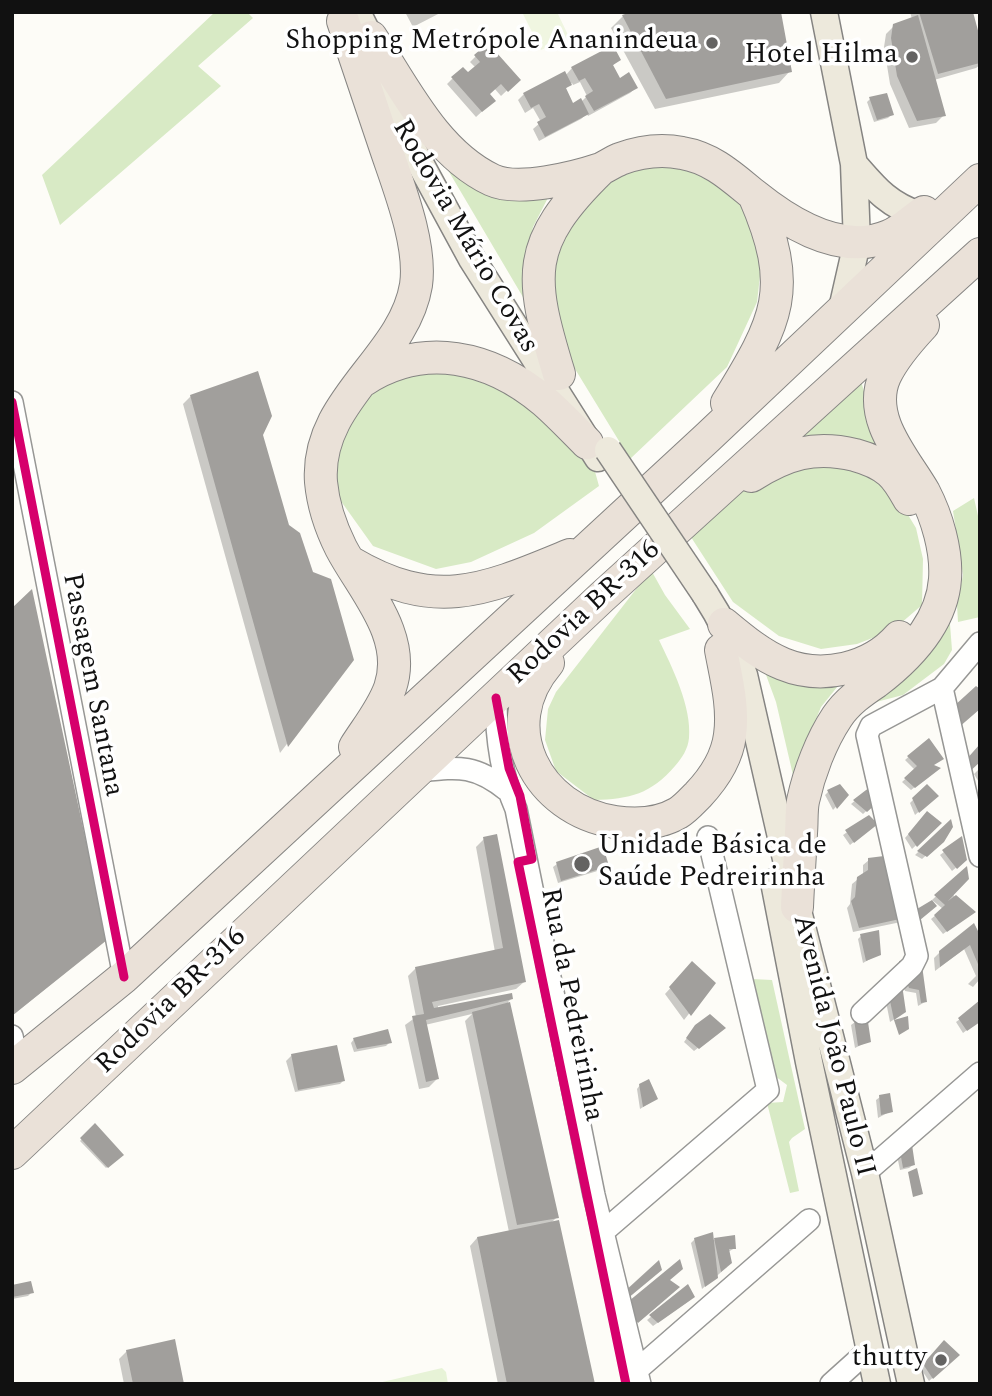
<!DOCTYPE html>
<meta charset="utf-8">
<style>
body{margin:0}
#map{position:relative;width:992px;height:1396px;overflow:hidden;background:#fdfcf7;font-family:Spectral,serif}
canvas{display:block}
.frame{position:absolute;inset:0;border:14px solid #111;pointer-events:none}
</style>
<div id="map">
<canvas width="992" height="1396"></canvas>
<div class="frame"></div>
</div>
<script>
const ctx = document.querySelector('canvas').getContext('2d');
ctx.lineJoin = 'round';
function paint(path, color) {
  ctx.fillStyle = color;
  ctx.fill(path, 'evenodd');
}
function trace(path, color, width, dash) {
  ctx.strokeStyle = color;
  ctx.lineWidth = width;
  ctx.lineCap = dash ? 'butt' : 'round';
  ctx.setLineDash(dash || []);
  ctx.stroke(path);
}
function drawText(font, color, halo, rows, align = 'center') {
  ctx.font = font + ' Spectral,serif';
  ctx.lineWidth = 7;
  ctx.setLineDash([]);
  ctx.textBaseline = 'middle';
  ctx.strokeStyle = halo;
  ctx.fillStyle = color;
  for (const [text, x, y, turn = 0] of rows) {
    ctx.save();
    ctx.translate(x, y);
    ctx.rotate((+turn || 0) * Math.PI / 180);
    ctx.textAlign = isNaN(turn) ? turn : align;
    if (halo) ctx.strokeText(text, 0, 0);
    ctx.fillText(text, 0, 0);
    ctx.restore();
  }
}
paint(new Path2D(`
 M442,1368L446,1372L448,1384H374Z`), '#e7f3d7');
paint(new Path2D(`
 M215,12H247L253,18L198,66L221,86L60,225L42,175Z
 M432,143L553,188L533,227L525,270L530,309Z
 M691,163L735,191L763,250L757,302L727,367L630,459L561,346L545,264C568,225 590,181 636,167C652,162 674,164 691,163Z
 M458,367L503,385L587,443L599,486L534,533L471,562L436,569L373,546L338,497L335,459L345,404L389,375Z
 M860,378L873,421L895,470L785,446Z
 M804,463L865,468L899,500L916,528L923,559L922,605L893,630L857,644L821,649L779,636L733,602L689,534L711,509L774,470Z
 M974,498L980,525V617L958,622L957,605L963,575L953,511Z
 M651,570L665,595L690,629L659,640C672,667 692,707 689,738C688,749 682,758 675,766C651,794 630,799 594,800L556,771L545,740L548,709L556,692Z
 M950,624L952,650L944,664L903,695L857,707L939,629Z
 M762,664L846,676L821,707L793,775L776,702Z
 M752,979L772,980L805,1129L792,1138L789,1142L799,1191L790,1193L767,1103L783,1102L787,1085L771,1073Z`), '#d8eac5');
paint(new Path2D(`
 M522,12H557L569,37L541,50Z`), '#f0f6e1');
paint(new Path2D(`
 M405,12H442L413,27Z
 M910,12H971L980,44V65L976,68L934,80L944,115L936,123L909,128L890,84L884,47L886,34L894,26L912,19Z
 M634,13L790,71L779,83L655,109L611,28L623,16Z
 M476,56L518,80L501,96L494,88L488,94V106L476,117L447,84L452,79L468,75L476,68L470,62Z
 M619,60L612,66L619,80L636,88L630,93L588,116L587,114L581,119L539,141L533,129L541,122L533,108L525,113L518,100L524,94L565,76L572,68ZM580,82L587,96L581,102L572,105L564,90L572,83L573,85Z
 M870,99L892,114L888,118L874,122L867,102Z
 M191,396L261,435L287,526L352,659L280,753L183,404Z
 M12,610L97,947L12,1016Z
 M928,740L932,766L936,771L911,790L902,782L915,770L905,760Z
 M980,768V784L974,774Z
 M927,786L936,796L915,815L910,803Z
 M869,789L875,803L863,814L851,804Z
 M828,792L847,795L833,810L825,795Z
 M927,813L939,824L912,849L905,838Z
 M868,818L872,827L850,845L843,835Z
 M950,822L942,841L922,859L915,855Z
 M484,839L524,982L516,989L438,1006V1009L511,999L508,1002L557,1217L551,1223L593,1384H498L470,1246L477,1238L509,1232L465,1021L472,1014L425,1025L437,1079L429,1087L419,1089L405,1025L416,1017L408,976L416,968L495,952L476,847Z
 M961,839L965,860L952,871L940,855Z
 M869,860L901,922L853,932L847,908L850,904L852,884L863,875V865Z
 M557,864L607,865L604,869L558,883L553,867Z
 M965,869L952,894L973,912L943,934L931,919L943,909L932,900Z
 M861,936L879,954L863,963L858,939Z
 M980,940V979L973,987L968,984L976,976L964,949L935,971L934,958L940,952Z
 M919,960L925,1002L918,1006L916,993L905,991L901,979V1015L890,1022L883,987L899,974L897,966L900,962Z
 M692,964L713,983L684,1020L665,994Z
 M960,1019L980,1020L963,1033L956,1022Z
 M855,1022L869,1041L855,1048L851,1025Z
 M692,1031H720L694,1051L684,1042Z
 M354,1039L390,1042L386,1046L354,1052L351,1043Z
 M292,1055L343,1081L340,1084L295,1092L286,1061Z
 M640,1085L656,1099L640,1109L637,1089Z
 M880,1097L891,1111L878,1118L876,1100Z
 M95,1125L122,1155L106,1168L80,1141Z
 M896,1151L913,1165L909,1168L900,1170Z
 M733,1237L735,1248L728,1252L727,1267L702,1289L691,1243L695,1239L712,1240Z
 M12,1286L32,1292L28,1296L12,1299Z
 M688,1287L690,1300L653,1326L647,1320Z
 M944,1342L958,1355L929,1381L921,1369Z
 M127,1351L182,1384H124L119,1359Z`), '#0003');
paint(new Path2D(`
 M631,12H781L792,72L666,99L622,15Z
 M919,12H973L980,38V63L938,74Z
 M918,15L946,116L917,121L897,76L891,38L893,24Z
 M488,43L521,80L508,92L501,84L490,94L496,101L482,112L451,77L463,67L468,72L480,62L474,55Z
 M613,45L621,60L613,65L620,78L629,72L638,88L594,111L585,96L593,91L585,78L579,81L571,67Z
 M565,71L572,85L566,88L573,103L581,98L589,114L545,137L537,122L546,117L539,104L531,108L523,93Z
 M887,93L894,115L877,120L869,97Z
 M258,371L272,416L263,435L289,525L300,533L313,572L331,579L354,660L288,747L190,395Z
 M32,589L107,940L13,1015L12,608Z
 M976,686L980,689V709L958,728L954,706Z
 M929,738L944,759L934,765L941,768L915,788L904,778L917,766L907,756Z
 M980,744V762L966,775L965,761Z
 M840,784L849,795L837,809L827,790Z
 M927,784L939,796L919,813L912,798Z
 M870,787L877,803L867,812L853,800Z
 M927,811L942,823L917,847L908,834Z
 M869,815L878,824L854,843L845,830Z
 M951,819L953,827L944,842L927,857L917,851Z
 M497,834L526,982L432,1002L434,1008L512,993L513,999L426,1020L439,1079L426,1082L412,1016L424,1014L415,967L503,948L483,837Z
 M962,836L967,860L957,869L942,850Z
 M603,846L609,866L561,881L556,862Z
 M884,856L909,917L859,928L851,901L855,897L857,877L868,870V858Z
 M967,866L969,879L948,901L956,895L976,912L947,932L934,915L945,905L934,895Z
 M932,900L937,906L914,925L912,912Z
 M974,923L980,935V969L970,945L940,967L939,951Z
 M879,930L881,955L866,961L860,934Z
 M921,958L927,1002L921,1003L919,990L909,988L899,961Z
 M692,961L716,983L691,1016L669,987Z
 M900,971L906,1012L894,1020L886,982Z
 M980,1000V1022L967,1031L958,1018Z
 M510,1002L559,1218L517,1225L472,1012Z
 M710,1014L726,1028L699,1049L686,1038L695,1025Z
 M908,1016L909,1029L899,1035L894,1020Z
 M854,1020L868,1022L871,1042L858,1046Z
 M388,1029L392,1043L357,1049L353,1038Z
 M337,1045L345,1081L298,1090L291,1054Z
 M649,1079L658,1099L643,1107L639,1084Z
 M890,1093L893,1112L881,1115L879,1095Z
 M95,1123L124,1155L108,1168L80,1138Z
 M911,1138L915,1165L903,1168L899,1146Z
 M917,1168L923,1194L913,1197L908,1172Z
 M559,1220L595,1384H507L477,1237Z
 M713,1232L718,1278L705,1287L694,1238Z
 M735,1235L736,1249H729L732,1263L721,1272L714,1238Z
 M680,1259L683,1269L670,1280L680,1287L638,1323L630,1314L634,1311L629,1301Z
 M659,1260L662,1270L627,1299L624,1292Z
 M31,1281L34,1293L12,1297V1285Z
 M688,1284L695,1297L658,1323L649,1315Z
 M175,1339L184,1384H133L126,1350Z
 M944,1340L960,1355L933,1379L923,1364Z`), '#a19f9c');
const minor = new Path2D(`
 M12,402L124,977
 M942,688L980,856
 M496,698C496,736 501,775 516,809L594,1195L640,1384
 M419,771C458,767 475,764 508,791
 M862,1013L912,966L917,956L867,735L871,726L942,688L980,643
 M12,1036L18,1063
 M865,1173L980,1073
 M603,1232L768,1090L708,837
 M637,1370L809,1220
 M831,1384L871,1348`);
const major = new Path2D(`
 M357,12L378,54
 M824,12L854,164L857,243L842,309
 M370,71L472,259L598,458
 M854,164C875,188 887,204 919,215
 M705,594C722,620 734,645 744,675L797,907L865,1173L911,1384
 M774,882L809,1062L877,1384`);
const highway = new Path2D(`
 M343,21C357,63 371,104 385,146C398,185 422,244 416,285C404,359 315,400 321,482C323,504 331,528 341,548C363,590 408,636 390,688C382,710 367,728 355,747
 M371,37C404,87 435,153 492,180C518,192 574,178 601,169C607,166 613,162 620,159C639,152 662,149 682,153C712,158 732,177 754,195C790,224 842,256 889,236C903,230 912,220 924,212
 M559,374C529,276 524,244 601,169
 M364,380C424,341 490,356 544,401C559,414 573,429 587,443
 M727,403C778,320 795,289 754,195
 M751,476C786,454 814,445 855,455C866,458 881,464 890,472C898,479 904,490 909,499
 M350,562C436,613 485,590 570,555
 M724,624C742,639 761,655 783,664C822,680 871,669 899,637
 M548,663C493,727 537,810 615,822C636,825 659,824 678,813C685,809 692,801 698,795C714,778 727,759 730,735C734,707 726,677 721,650
 M797,907C798,882 800,857 801,833C802,822 801,811 803,801C809,773 821,741 837,717C847,702 861,692 876,682C909,657 942,623 945,579C947,551 937,517 924,492C905,459 866,418 885,376C894,357 909,340 923,325
 M12,1068L124,977L707,438L980,180
 M12,1153L602,597L980,254`);
trace(minor, '#979795', 24);
trace(major, '#858482', 29);
trace(highway, '#858482', 34);
trace(minor, '#fffffe', 21);
trace(major, '#ede9dc', 26);
trace(highway, '#eae1d8', 32);
const majorBridge = new Path2D(`
 M608,450L705,594`);
trace(majorBridge, '#858482', 29, []);
trace(majorBridge, '#ede9dc', 26);
trace(new Path2D(`
 M12,402L124,977
 M496,698L509,768L520,796L532,859L518,862L626,1384`), '#d6006c', 9);
for (const [x, y, r, color] of [
 [712,43,7,"#646362"],
 [912,57,7,"#646362"],
 [582,864,9,"#646362"],
 [941,1360,7,"#646362"]
]) {
  const dot = new Path2D();
  dot.arc(x, y, r, 0, 2 * Math.PI);
  ctx.fillStyle = color;
  ctx.fill(dot);
  trace(dot, '#fff', 2.5);
}
drawText('28px', '#111', '#fff', [
 ["Shopping Metrópole Ananindeua",698,43],
 ["Hotel Hilma",898,57],
 ["Unidade Básica de",598,848,"left"],
 ["Saúde Pedreirinha",598,880,"left"],
 ["thutty",927,1360]
], 'right');
drawText('28px', '#111', '#fff', [
 ["Rodovia Mário Covas",464,237,60],
 ["Rodovia BR-316",585,614,-43],
 ["Passagem Santana",91,685,79],
 ["Rodovia BR-316",172,1002,-44],
 ["Rua da Pedreirinha",570,1005,79],
 ["Avenida João Paulo II",832,1046,76]
]);
</script>
